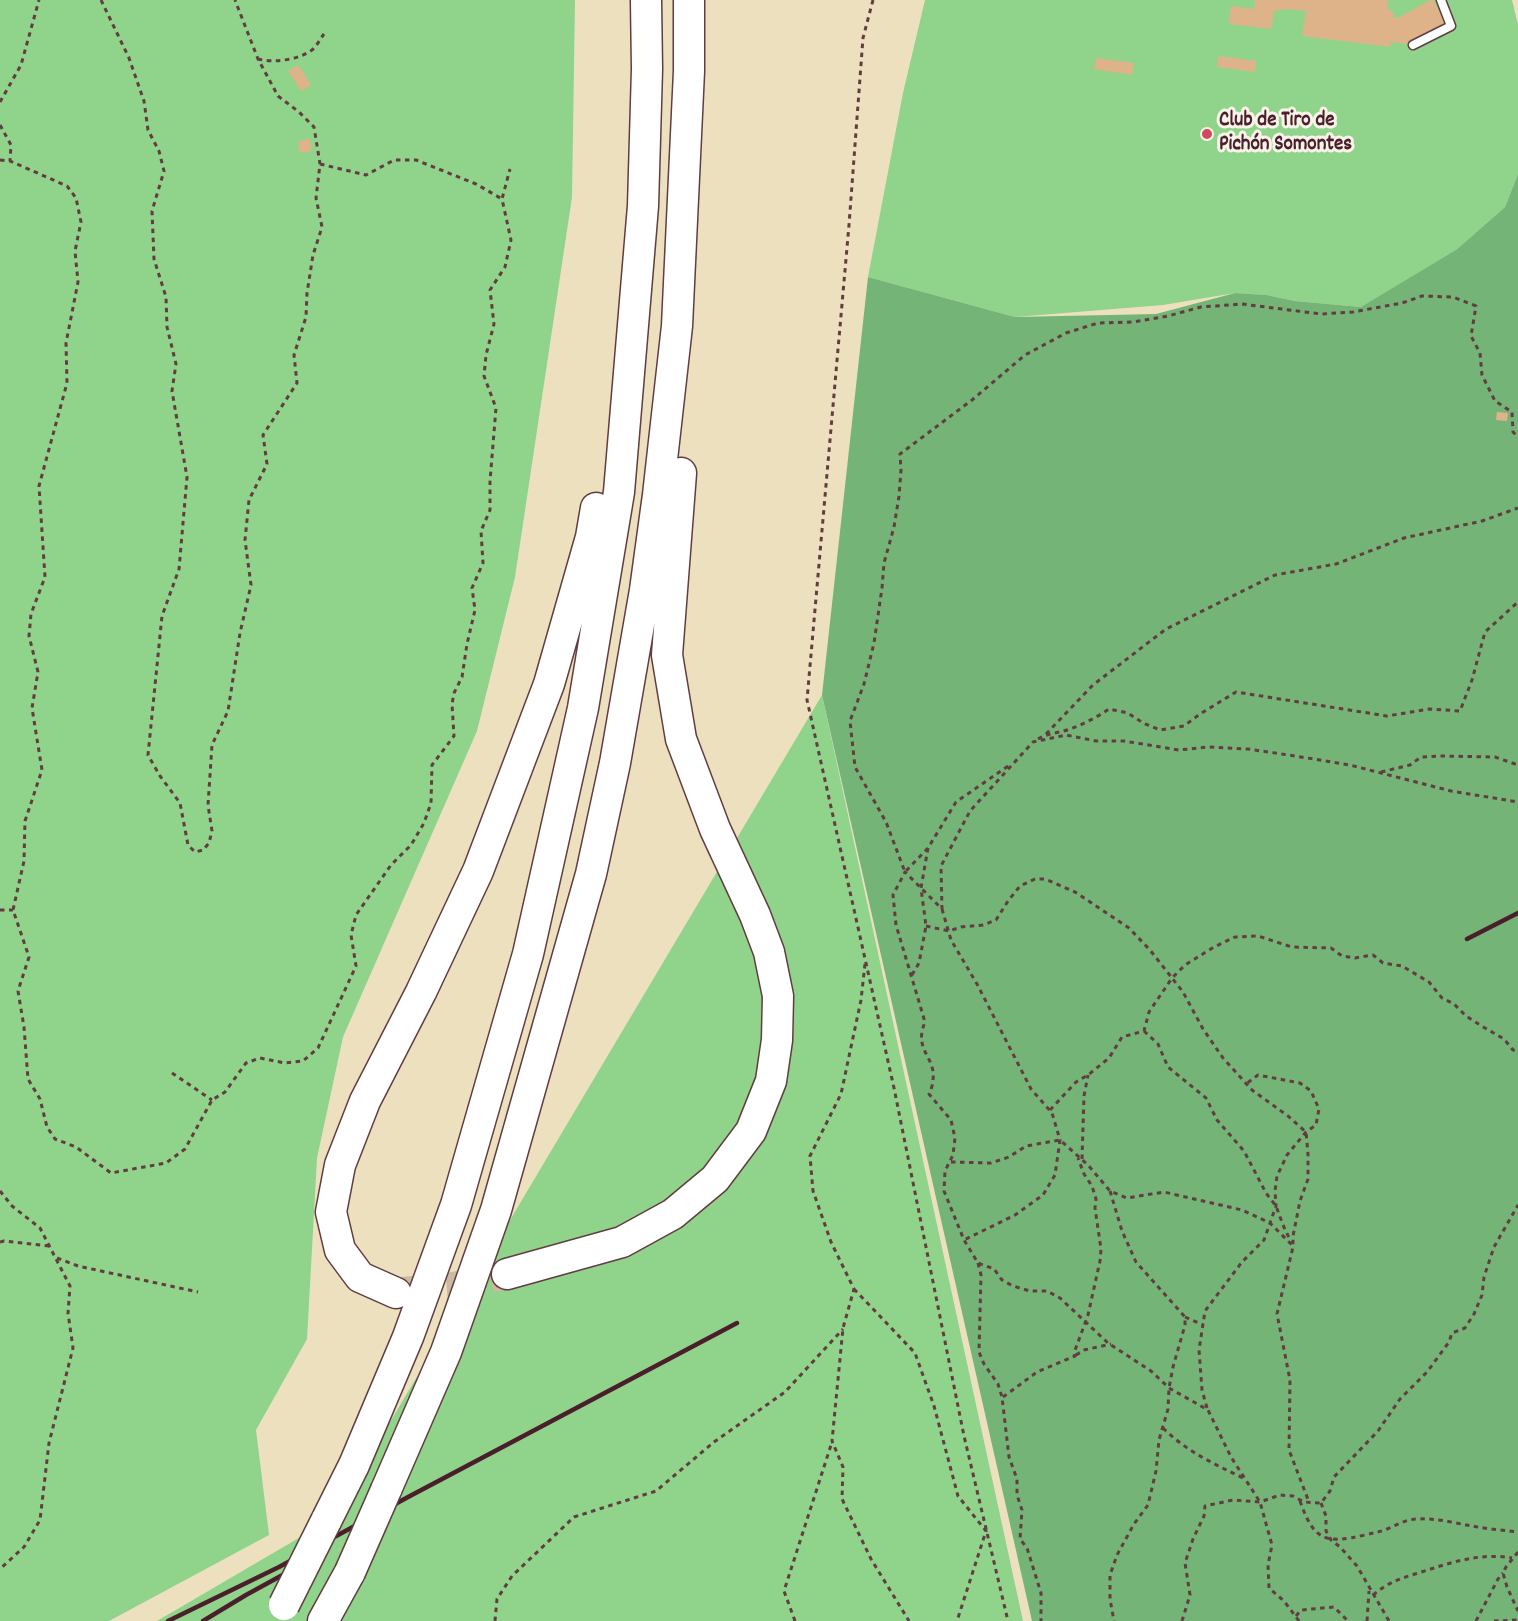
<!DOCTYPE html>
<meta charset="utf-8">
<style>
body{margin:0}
canvas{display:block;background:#ece0bf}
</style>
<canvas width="1518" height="1621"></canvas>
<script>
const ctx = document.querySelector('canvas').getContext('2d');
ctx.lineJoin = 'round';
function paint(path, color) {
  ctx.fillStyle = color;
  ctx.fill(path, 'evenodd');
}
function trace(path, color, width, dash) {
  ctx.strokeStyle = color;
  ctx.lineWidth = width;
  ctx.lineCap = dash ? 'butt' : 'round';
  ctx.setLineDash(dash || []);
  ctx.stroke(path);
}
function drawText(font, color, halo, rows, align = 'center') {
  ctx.font = font + ' Dekko,sans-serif';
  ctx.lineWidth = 6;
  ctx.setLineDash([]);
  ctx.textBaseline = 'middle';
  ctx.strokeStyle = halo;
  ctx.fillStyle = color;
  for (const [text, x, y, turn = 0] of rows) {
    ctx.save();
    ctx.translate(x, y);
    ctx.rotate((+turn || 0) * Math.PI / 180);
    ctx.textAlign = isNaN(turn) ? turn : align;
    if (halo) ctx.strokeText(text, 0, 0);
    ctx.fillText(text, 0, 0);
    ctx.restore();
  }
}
paint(new Path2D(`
 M0,0H575L572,197L515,577L477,731L343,1037L317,1158L307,1339L256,1430L269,1535L109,1621H0Z
 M925,0H1512L1518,25V174L1505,207L1456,250L1452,257L1361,307L1295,301L1267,295L1235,293L1163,305L1015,317L868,277L903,93Z
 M822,695L1023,1621H157L333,1518Z`), '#90d38b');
paint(new Path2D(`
 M1518,174V1621H1032L822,695L868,277L1015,317L1156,314L1235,293L1267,295L1295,301L1361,307L1456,250L1505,207Z`), '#74b577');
paint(new Path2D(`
 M1255,0H1388L1387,8L1393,12L1394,18H1398L1430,0H1433L1446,23L1410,44L1390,42L1391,47L1302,36L1306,11L1288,9L1274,11L1271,29L1229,24L1231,6L1254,9Z
 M1218,56L1256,61L1255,72L1217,67Z
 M1096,58L1134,63L1132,75L1094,69Z
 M298,65L311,85L301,91L288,71Z
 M310,139L312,151L300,153L298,141Z
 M1497,412L1508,413L1507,421L1496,420Z`), '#dfb389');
trace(new Path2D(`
 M402,1292L449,1288L507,1274`), '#ccb9a1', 30, [30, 15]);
const lane = new Path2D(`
 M1413,45L1451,26L1441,0`);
const highway = new Path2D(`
 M507,1274L622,1242L673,1214L715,1179L751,1131L771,1081L777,1040L778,996L769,952L755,915L715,829L681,739L667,655L681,473
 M396,1293L360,1277L340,1250L331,1212L340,1165L365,1101L421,992L478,871L549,684L591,537L596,508
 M386,1490L446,1352L496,1210L591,874L615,763L645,590L658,495L677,326L689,71V0
 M326,1521L354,1465L408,1337L456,1205L528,954L583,708L619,492L643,206L647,69L646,0
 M323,1621L350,1572`);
trace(lane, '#623c41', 11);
trace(highway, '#623c41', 33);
trace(new Path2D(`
 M101,0L129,58L144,101L148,130L159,151L164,171L152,211L154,259L166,297L167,327L176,364L172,391L187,477L179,569L162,616L148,755L160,776L180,803L188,845L195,852L203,850L209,843L212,831L208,805L212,745L228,711L240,633L251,585L245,540L249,500L267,464L263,435L297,383L294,355L306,317L307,293L313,255L322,227L316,198L320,164L314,127L299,112L278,96L258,59L235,0
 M873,0L863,38L849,225L807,700L894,1088L964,1436L1008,1621
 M258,59C274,63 298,60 312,50C317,46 320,39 324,34
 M0,102L21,65L39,0
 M0,125L11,145L10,161
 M0,160L10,161L67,186L76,198L81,222L75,251L78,282L66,343L67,383L39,486L45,577L31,614L29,636L38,672L32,708L42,770L25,821L24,861L13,910L29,957L18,991L24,1027L28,1079L40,1099L47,1127L55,1139L76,1147L111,1173L166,1163L185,1149L212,1100L225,1092L246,1063L260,1058L285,1063L303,1061L318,1048L356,966L351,935L356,915L391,865L411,845L424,823L431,803L432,765L454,736L452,704L454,693L462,677L467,644L475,610L472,588L483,563L481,531L490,510V481L496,408L484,376L486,355L494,324L490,290L505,267L511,240L502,199L510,169
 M320,164L366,175L394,160H416L476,184L502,199
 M1046,734L1093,685L1166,629L1275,575L1336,564L1404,538L1482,521L1518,508
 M1038,739C1048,733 1059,733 1070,729C1084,724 1097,717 1109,709L1128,713L1143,723L1160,730L1184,726L1200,714L1236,692L1387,716L1429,709L1460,711L1472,680L1485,632L1518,602
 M1381,772L1410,765L1421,757L1443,756L1495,757L1518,765
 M928,848L905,872L886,822L855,767L850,721L864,684L874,643L882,588L884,563L894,527L899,496L901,470L900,454L972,400L1025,355L1066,333L1098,323L1133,322L1168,316L1201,307L1242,304L1321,314L1353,312L1402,303L1422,296L1453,297L1476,306L1471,336L1480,353L1482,375L1495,401L1512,412L1513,432L1518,437
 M942,909L951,940L977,984L1031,1089L1052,1113L1060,1140L1055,1175L1043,1195L1015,1215L964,1240
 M0,910H13
 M926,926L949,931L961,927L983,925L996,920L1008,901L1020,886L1035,879H1045L1075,892L1129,928L1150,950L1172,978L1185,965L1214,947L1235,937L1258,936L1292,947L1331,948L1342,956L1355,958L1373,955L1383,963L1402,966L1429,982L1442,998L1454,1004L1466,1016L1480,1025L1504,1039L1513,1050L1518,1051
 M865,964L861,1000L841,1094L810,1156L813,1191L831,1242L854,1289L843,1328L832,1441L843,1467L842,1499L871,1559L909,1621
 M912,975L919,963L926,926L921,888L928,848L956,802L1011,764
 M1144,1031L1158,1044L1168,1067L1206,1098L1217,1120L1244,1151L1266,1193L1276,1206L1283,1225L1291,1242
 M172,1073L212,1100
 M1050,1110L1076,1082L1088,1075L1109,1058L1122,1037L1144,1031L1149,1012L1172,978L1183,992L1203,1029L1223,1058L1252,1090L1288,1116L1306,1132L1308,1154V1179L1300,1201L1293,1236V1247L1277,1314L1290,1380L1289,1450L1309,1502
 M1082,1159L1084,1096L1088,1075
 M951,1162L991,1163L1009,1157L1026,1146L1060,1140L1088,1165L1110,1191L1127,1198L1164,1192L1242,1210L1270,1223L1292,1245
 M0,1191L12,1206L40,1228L70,1286L68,1313L73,1348L49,1443L40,1520L24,1547L0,1569
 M1110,1191L1122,1231L1136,1262L1185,1317V1325L1173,1367L1169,1388L1168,1409L1159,1440L1156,1471L1148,1505L1134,1524L1117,1555L1110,1575V1599L1114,1621
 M0,1242L4,1241L50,1246
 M57,1258L78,1266L198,1292
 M978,1263L981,1275L979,1352L984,1364L998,1384L1002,1397L1009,1457L1017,1479V1495L1022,1510L1020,1539L1027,1548L1041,1593V1621
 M854,1289L915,1353L934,1406L958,1496L986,1531L957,1621
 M1185,1317L1203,1325
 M1076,1355L1084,1350L1111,1344
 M1003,1397L1037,1372L1075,1356L1074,1353L1088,1315L1100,1261L1101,1249L1095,1208L1096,1199L1092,1186L1084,1174L1078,1158
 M1207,1408L1202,1390L1199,1350L1205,1311L1242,1262L1264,1240L1276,1206L1275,1191L1277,1176L1287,1155L1306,1132L1316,1125L1319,1109L1311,1091L1300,1083L1258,1075L1246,1084
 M1163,1428C1186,1451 1214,1464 1243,1478
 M1300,1501C1314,1541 1325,1544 1365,1535C1373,1533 1380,1532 1387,1529C1397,1525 1406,1519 1418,1519C1436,1518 1455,1523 1472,1526C1487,1529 1503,1530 1518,1532
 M1321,1503L1326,1516V1531L1331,1540L1340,1547L1357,1566L1389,1621
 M1518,1552L1506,1567L1503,1573L1507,1587L1518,1611
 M1373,1595C1386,1584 1398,1579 1415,1574C1447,1564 1478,1552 1512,1558
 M1296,1616L1301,1610L1334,1607L1348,1621
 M495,1621L497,1599L512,1576L574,1517L656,1491L714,1442L785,1392L843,1329
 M795,1621L784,1591L832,1442
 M1182,1621L1190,1595L1185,1563L1193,1539L1204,1516L1205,1506L1233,1500L1260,1502L1280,1495L1293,1496L1304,1502L1321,1503L1330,1491L1334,1477L1378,1431L1400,1399L1427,1372L1449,1342L1452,1333L1465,1328L1474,1314L1482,1295L1484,1277L1494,1247L1518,1205
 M1299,1621L1284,1601L1269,1588L1268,1565L1272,1545L1260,1502L1231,1457L1208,1410L1169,1388L1151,1371L1108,1343L1060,1298L1047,1291H1030L1013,1286L1002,1280L994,1269L978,1263L964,1240L944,1191L945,1171L953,1155L955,1138L951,1120L929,1094C931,1090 933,1084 933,1080C936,1056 913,1051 925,1022L896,925L893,895L905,872L942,909L941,866L970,811L1033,742L1066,735L1096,741H1124L1179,750L1208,747L1248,749L1295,756L1350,765L1451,791L1518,802
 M1367,1621L1369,1591
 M1476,1621L1498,1579L1503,1573
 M1494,1621L1518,1620`), '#623c41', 3, [4.5, 4.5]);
trace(lane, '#fff', 8);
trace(highway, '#fff', 30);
trace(new Path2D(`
 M1467,939L1518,913
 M168,1621L279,1567L410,1496L737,1323
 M203,1621L246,1595L288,1572`), '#4a1f2b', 4.5);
const highwayBridge = new Path2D(`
 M350,1572L386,1490
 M284,1605L326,1521`);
trace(highwayBridge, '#623c41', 33, []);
trace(highwayBridge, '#fff', 30);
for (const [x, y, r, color] of [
 [1207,134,6,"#d1495b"]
]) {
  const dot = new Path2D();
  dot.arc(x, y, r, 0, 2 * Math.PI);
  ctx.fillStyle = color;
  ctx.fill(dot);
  trace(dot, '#f7f3e8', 2);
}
drawText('bold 21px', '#4a1f2b', '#f7f3e8', [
 ["Club de Tiro de",1219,122],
 ["Pichón Somontes",1219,146]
], 'left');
</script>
